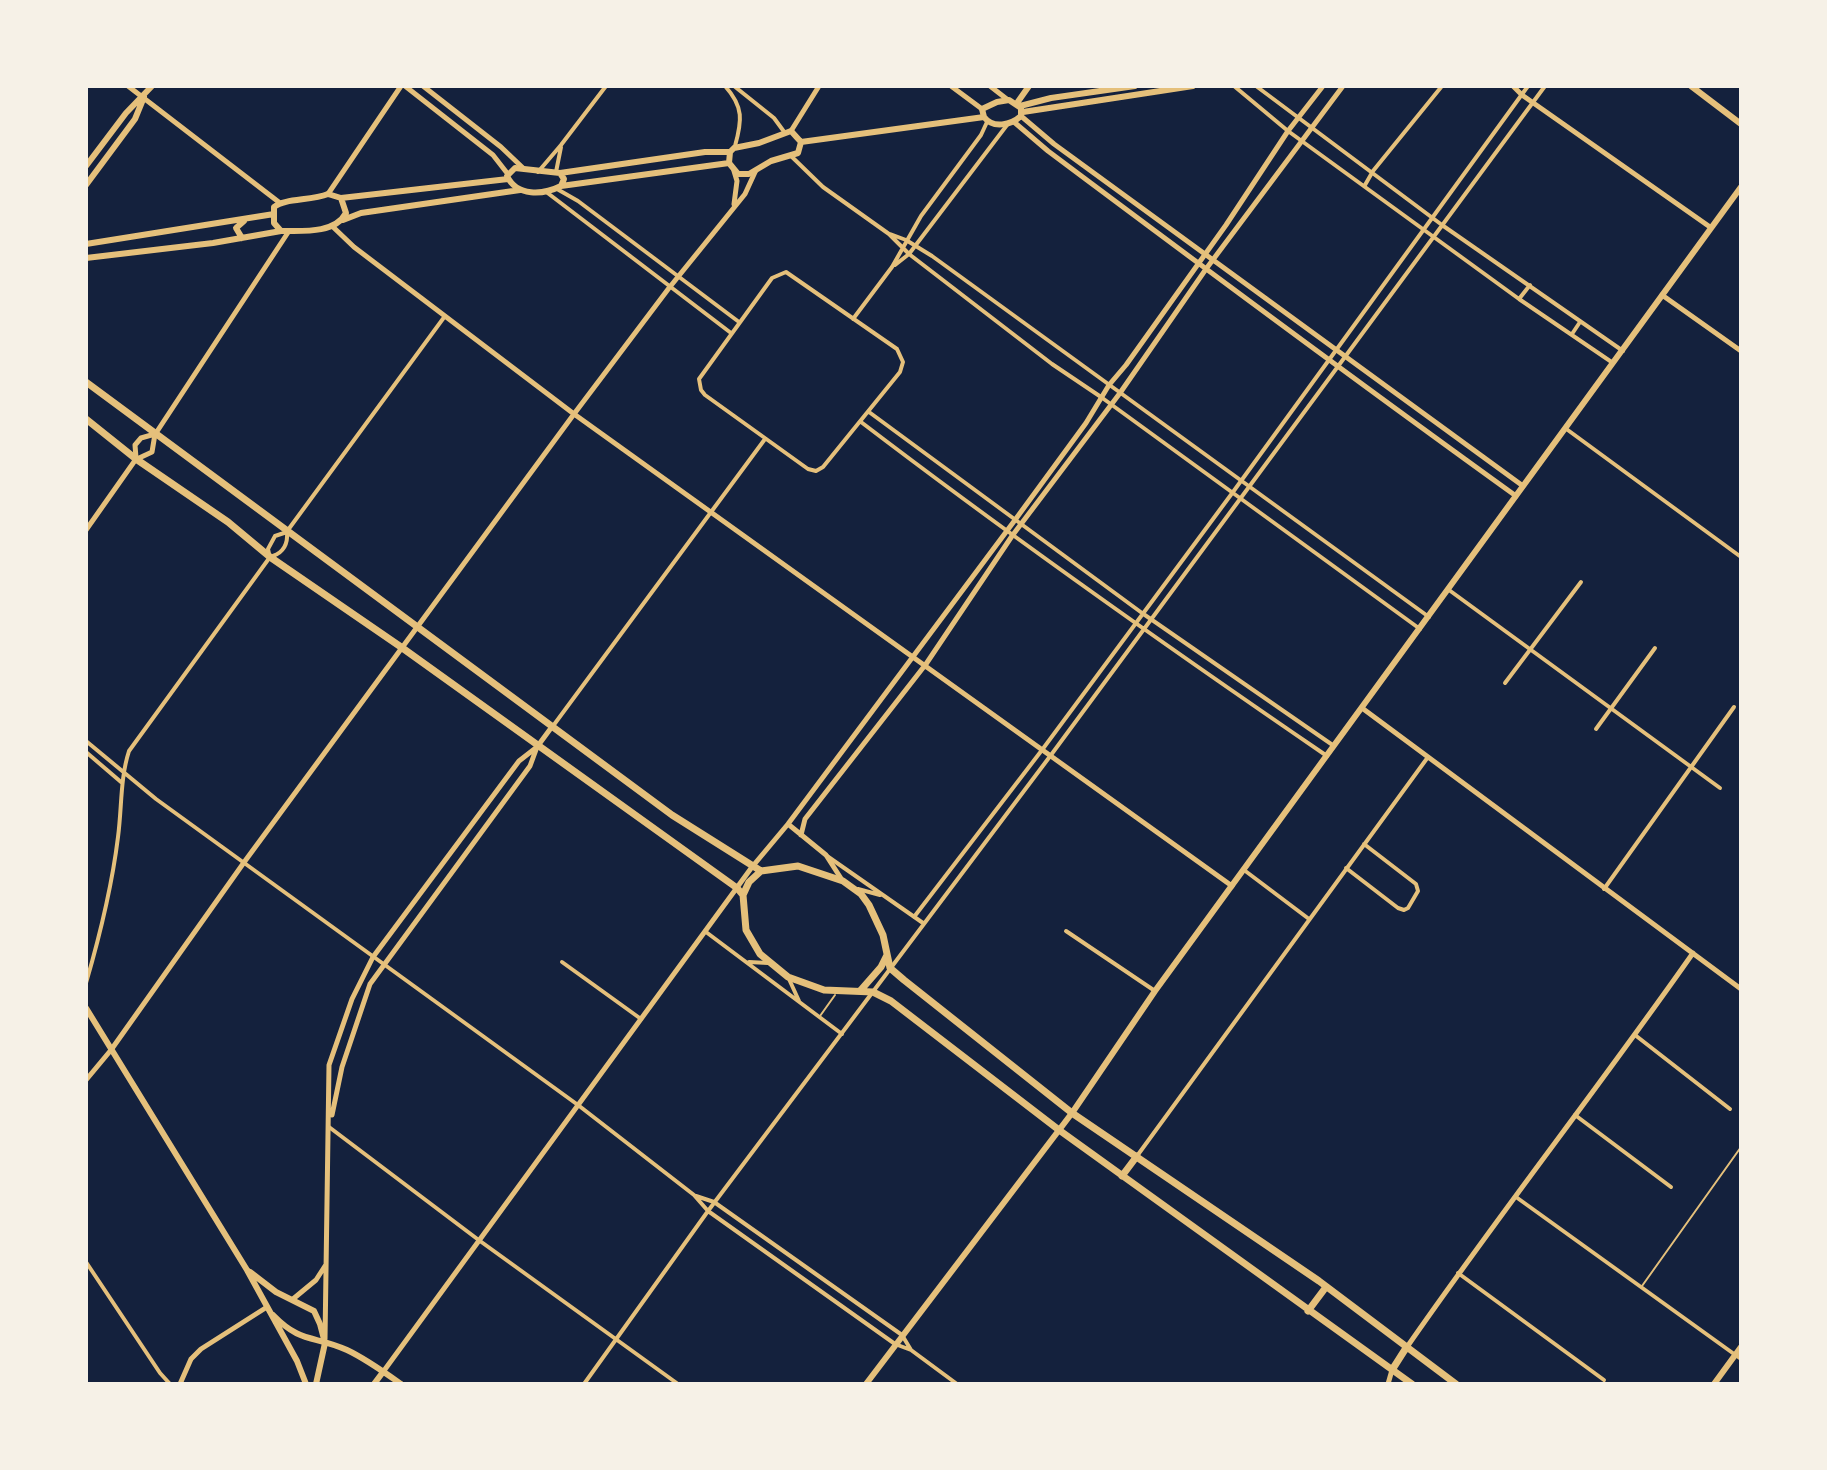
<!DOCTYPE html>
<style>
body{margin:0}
#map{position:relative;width:1827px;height:1470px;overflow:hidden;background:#14213d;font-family:Merriweather,serif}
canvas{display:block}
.frame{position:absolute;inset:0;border:88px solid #f6f1e7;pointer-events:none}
</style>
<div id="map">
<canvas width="1827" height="1470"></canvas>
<div class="frame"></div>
</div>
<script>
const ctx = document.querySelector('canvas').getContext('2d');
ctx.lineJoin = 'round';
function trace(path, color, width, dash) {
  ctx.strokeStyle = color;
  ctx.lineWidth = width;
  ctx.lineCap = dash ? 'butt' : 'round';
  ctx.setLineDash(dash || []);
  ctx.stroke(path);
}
trace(new Path2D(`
 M820,1016L835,995
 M1642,1286L1741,1147`), '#e5c07b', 2);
trace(new Path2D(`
 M725,86C744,107 742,121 735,146
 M734,86L774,118L785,133
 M1234,86L1288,131L1519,299L1613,363
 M1256,86L1442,225L1623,351
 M791,156L823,187L889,234L909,254L1052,364L1101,397L1420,629
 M538,172L561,145L606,86
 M556,172L561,147
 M1365,185L1373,171L1442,86
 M557,189L578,201L739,322
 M545,191L731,333
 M890,234L906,240L932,256L1429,617
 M895,265L909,254L1007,125
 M786,272L897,349L903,362L900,372L823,467L816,471L808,469L705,395L701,390L699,379L772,278Z
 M1519,299L1530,285
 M853,319L892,267L921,216L981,135L987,122
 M1572,334L1580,322
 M869,412L1142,613L1334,746
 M861,422C1013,538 1169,648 1327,756
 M1565,428L1741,557
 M288,530L445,316
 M269,554L268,549L275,536L287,532
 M273,556C284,552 288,544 287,532
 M1449,590L1720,788
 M1505,683L1581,582
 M553,726L765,439
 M1596,729L1655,648
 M86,741L156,799L578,1105L694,1195L708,1211L895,1344L911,1350L957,1384
 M86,752L121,782
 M827,856L923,923
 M1346,868L1398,908L1404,910L1408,908L1418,891L1416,884L1364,844
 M1244,870L1309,919
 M858,889L880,895
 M1604,889L1734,707
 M914,917L1042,750L1233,492L1528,86
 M1066,931L1155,991
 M706,932L842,1034
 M562,962L641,1019
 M749,962L768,963
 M789,979L799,1001
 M86,983C100,935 112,886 118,837C122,807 120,779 129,751L270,557
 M1635,1035L1730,1109
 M1575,1115L1671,1187
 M329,1127L480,1241L678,1384
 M1137,1156L1428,757
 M696,1196L714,1202L902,1335L911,1350
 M1516,1197L1741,1359
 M86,1262L160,1373L170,1384
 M1458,1273L1604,1380
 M584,1384L708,1211L1051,755L1545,86`), '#e5c07b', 4);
trace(new Path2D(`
 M128,86L280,203
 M405,86L493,155L507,173
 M423,86L501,147L523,168
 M951,86L982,109
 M990,86L1008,100
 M1513,86L1522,95L1710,227
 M1021,116L1054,144L1523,486
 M1014,122L1048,151C1203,267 1359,383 1516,496
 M791,131L819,86
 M328,194L401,86
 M734,204L737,181L734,171
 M332,226L354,247L574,414L1232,886
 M1662,295L1741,351
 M156,433L289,231
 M136,458L135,445L141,438L155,434
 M137,459L152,452L155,434
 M86,530L136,459
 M1362,708L1741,989
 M788,824L826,855L842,880
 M801,835L805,819L926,664L1012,536L1120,393L1206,269L1343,86
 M86,1080L111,1050L245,861L574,414L669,288L745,194L756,170
 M332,1115L342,1067L370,984L530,766L537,747L551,728
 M293,1299L316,1280L325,1266
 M325,1339L329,1065L352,999L373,957L519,761L537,747
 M1407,1347C1499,1214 1600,1086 1693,953
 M383,1372L752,867L788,824L1015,520L1086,423L1109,385L1126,365L1226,225L1288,131L1323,86
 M180,1384L191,1359L201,1349L267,1307
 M1388,1384L1392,1370`), '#e5c07b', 5);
trace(new Path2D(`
 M1691,86L1741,124
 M1009,100L1021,108V116C1011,125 993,129 984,117L982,109L997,102Z
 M1017,103L1029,86
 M1020,106L1051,98L1135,86
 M1023,112L1193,86
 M791,131L801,142L798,153L771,161L749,174H738L729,163L730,152L734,148L759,143Z
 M801,142L984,117
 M86,166L126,113L152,86
 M515,168L560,173L564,179L561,186C543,195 517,197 507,176Z
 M560,173L705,152H730
 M86,185L135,119L144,97
 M561,186L729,163
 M328,194L341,198L346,213C335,234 302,231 281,231L274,223V207C285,198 311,201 328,194Z
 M341,198L508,179
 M343,220L361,213L520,190
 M242,238L236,228L244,221
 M86,244L274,214
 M86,258L213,243L281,231
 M86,1008L247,1270L297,1361L306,1384
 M250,1272L276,1292L314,1311L320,1324L325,1343L316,1384
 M273,1315C301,1344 314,1335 347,1350C366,1359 384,1372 401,1384
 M374,1384L383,1372
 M866,1384L1072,1113L1155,991L1741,187
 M1714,1384L1741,1347`), '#e5c07b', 6);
trace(new Path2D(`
 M86,382L672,815L761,871L798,866L843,881L861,894L869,905L883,935L890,968L904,980L1072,1113L1319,1281L1456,1384
 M86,419L136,459L228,522L270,557L401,647L737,888L743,895L746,930L760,954L788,977L824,990L873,992L891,1001L1059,1130L1412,1384
 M743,895L749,882L761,871
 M860,991L881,967L887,955
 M1122,1176L1137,1156
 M1308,1311L1326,1287
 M1392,1370L1406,1348`), '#e5c07b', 7);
</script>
